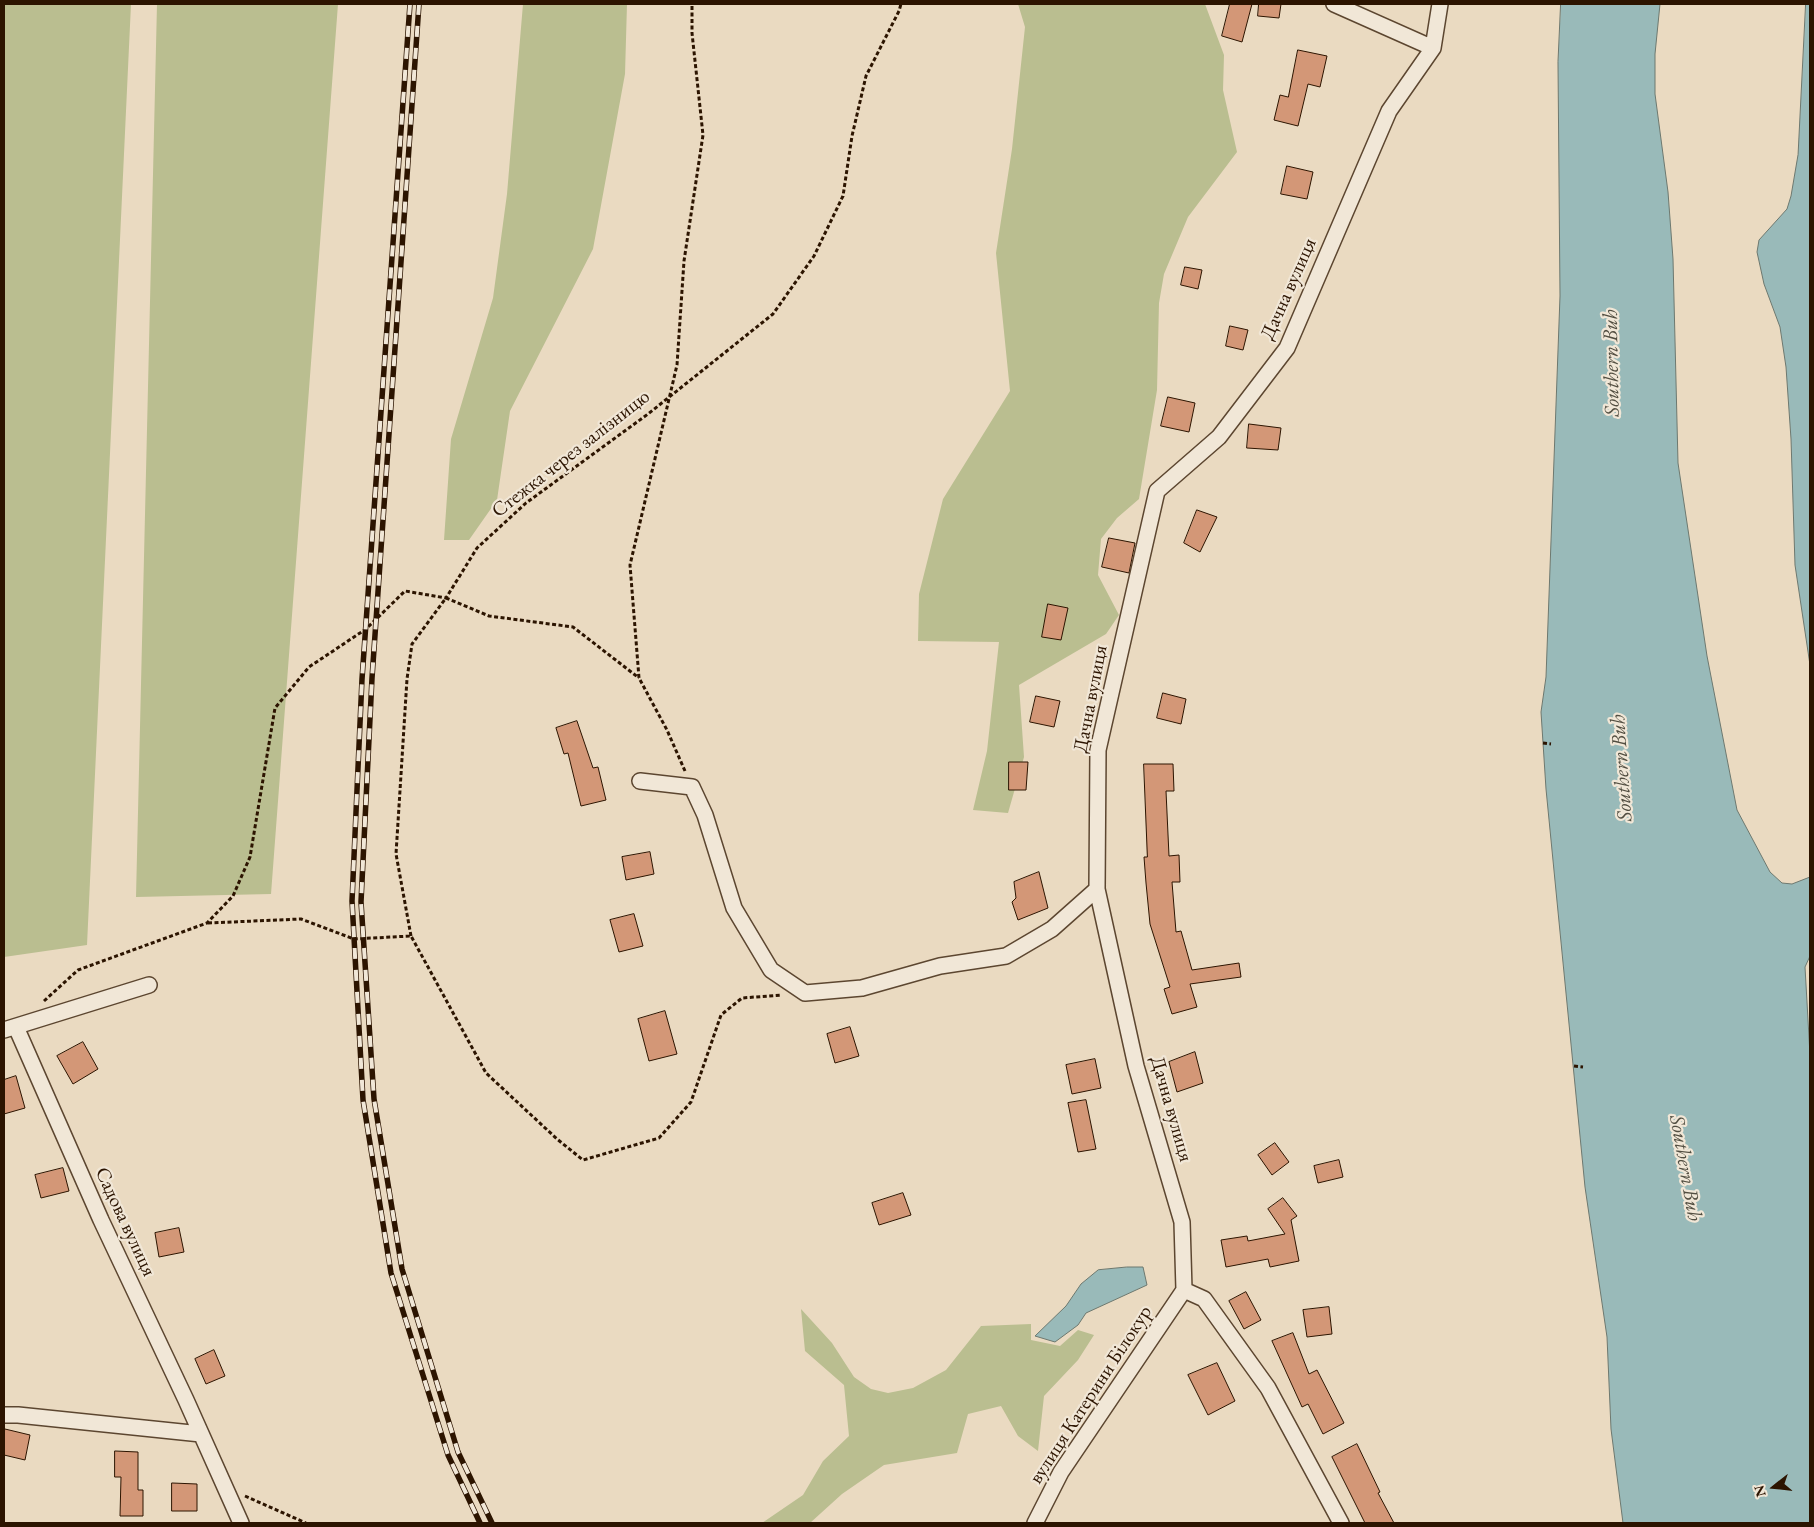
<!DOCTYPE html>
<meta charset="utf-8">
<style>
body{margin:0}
#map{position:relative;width:1814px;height:1527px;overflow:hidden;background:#eadac1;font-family:"EB Garamond",serif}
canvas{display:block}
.frame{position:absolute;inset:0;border:5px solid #2c1400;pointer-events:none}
.north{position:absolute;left:1749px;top:1462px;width:50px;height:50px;-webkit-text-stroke:4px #f1e7d7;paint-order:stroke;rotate:254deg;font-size:14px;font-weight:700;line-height:20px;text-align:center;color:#2c1400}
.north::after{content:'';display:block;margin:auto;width:18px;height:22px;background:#2c1400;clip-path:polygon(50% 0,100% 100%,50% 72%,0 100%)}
</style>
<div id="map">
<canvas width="1814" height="1527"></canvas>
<div class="frame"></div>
<div class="north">N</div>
</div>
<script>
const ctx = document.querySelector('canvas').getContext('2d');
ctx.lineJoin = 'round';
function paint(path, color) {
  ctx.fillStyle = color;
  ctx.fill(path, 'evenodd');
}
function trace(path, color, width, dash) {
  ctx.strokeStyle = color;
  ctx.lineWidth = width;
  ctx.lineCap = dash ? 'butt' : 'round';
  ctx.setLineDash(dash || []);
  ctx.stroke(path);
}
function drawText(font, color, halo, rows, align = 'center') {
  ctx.font = font + ' "EB Garamond",serif';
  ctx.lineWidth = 4.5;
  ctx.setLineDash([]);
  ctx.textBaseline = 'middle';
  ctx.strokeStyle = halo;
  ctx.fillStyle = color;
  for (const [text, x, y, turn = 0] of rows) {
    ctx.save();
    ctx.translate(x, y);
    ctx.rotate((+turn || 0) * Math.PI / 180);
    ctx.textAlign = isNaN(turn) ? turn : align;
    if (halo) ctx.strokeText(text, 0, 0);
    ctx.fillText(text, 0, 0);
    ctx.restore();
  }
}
paint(new Path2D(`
 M4,4H131L87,945L4,957Z
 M157,4H338L271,894L136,897Z
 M523,4H627L625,74L593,249L510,411L497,500L469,540H444L451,439L493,298L507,194Z
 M1018,4H1205L1224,55L1223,90L1237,152L1188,217L1164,274L1159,303L1157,390L1139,499L1117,518L1101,539L1098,575L1119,615L1106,634L1019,685L1024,757L1008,813L973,810L987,751L999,642L918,641L919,594L943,499L1010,391L996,253L1012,149L1025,27Z
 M801,1309L832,1343L854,1377L871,1389L888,1393L913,1388L946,1370L981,1326L1031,1324V1340L1060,1346L1078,1330L1094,1335L1078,1360L1044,1396L1038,1451L1018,1436L1001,1406L968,1414L957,1453L884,1465L842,1494L810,1523H762L803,1495L823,1461L849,1436L844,1385L805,1351Z`), '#babe90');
const water = new Path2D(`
 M1561,4H1660L1655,54V94L1668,192L1673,259L1678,463L1707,656L1737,810L1770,872L1782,883L1792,884L1810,877V956L1805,967L1810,1055V1523H1623L1611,1429L1607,1337L1585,1187L1546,789L1541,712L1546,677L1560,296L1558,62Z
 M1806,4H1810V665L1795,565L1791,439L1786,367L1780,327L1764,284L1757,252L1759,240L1787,209L1791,196L1798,155Z
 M1127,1267H1143L1147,1285L1086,1313L1078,1325L1055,1342L1035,1336L1066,1306L1081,1284L1098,1270Z`);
paint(water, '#99bab9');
trace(water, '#6d786f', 1);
const building = new Path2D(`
 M1230,4H1252L1242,42L1222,36Z
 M1259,4H1281L1279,18L1258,16Z
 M1298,50L1327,56L1320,87L1308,84L1298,126L1274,120L1280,95L1288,97Z
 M1287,166L1313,172L1307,199L1281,194Z
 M1185,267L1202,270L1198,289L1181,285Z
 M1230,326L1248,330L1243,350L1226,346Z
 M1168,397L1195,403L1189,432L1161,426Z
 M1249,424L1281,428L1278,450L1247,448Z
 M1197,510L1217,517L1200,552L1184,543Z
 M1109,538L1135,543L1129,573L1102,567Z
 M1048,604L1068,608L1061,640L1042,637Z
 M1163,693L1186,699L1181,724L1157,718Z
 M1036,696L1060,701L1054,727L1030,722Z
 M577,721L593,768L598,767L606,800L581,806L568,753L564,754L556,728Z
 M1009,762H1028L1026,790H1009Z
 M1144,764H1173L1174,791H1166L1169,856L1179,855L1180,882H1172L1176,932L1181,931L1192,970L1239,963L1241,977L1190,984L1197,1007L1172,1014L1164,989L1170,987L1150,924L1146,883L1144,857H1147Z
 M650,852L654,874L626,880L622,857Z
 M1039,872L1048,908L1018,920L1012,902L1016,898L1014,882Z
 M634,914L643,946L619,952L610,920Z
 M665,1011L677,1054L649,1061L638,1019Z
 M850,1027L859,1056L835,1063L827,1034Z
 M83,1042L98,1069L73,1084L57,1056Z
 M1195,1052L1203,1083L1177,1092L1169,1062Z
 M1095,1059L1101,1088L1072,1094L1066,1065Z
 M16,1076L25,1108L4,1114V1080Z
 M1086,1100L1096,1149L1078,1152L1068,1103Z
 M1275,1143L1289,1162L1272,1175L1258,1155Z
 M1339,1160L1343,1177L1318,1183L1314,1166Z
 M63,1168L69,1191L41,1198L35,1175Z
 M903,1193L911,1215L879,1225L872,1203Z
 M1283,1198L1297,1216L1291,1220L1299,1261L1270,1267L1268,1259L1226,1267L1221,1240L1247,1236L1248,1241L1285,1234L1268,1209Z
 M179,1228L184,1252L159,1257L155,1233Z
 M1246,1292L1261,1320L1244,1329L1229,1301Z
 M1329,1307L1332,1334L1307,1337L1303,1310Z
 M1293,1333L1309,1374L1317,1370L1344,1423L1323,1434L1308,1404L1302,1407L1272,1341Z
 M214,1350L225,1376L206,1384L195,1359Z
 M1217,1363L1235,1401L1208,1415L1188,1375Z
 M5,1429L30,1435L25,1460L4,1455Z
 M1357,1444L1380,1492L1378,1493L1394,1523H1365L1332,1457Z
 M115,1451L138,1452V1490H143V1516H120L121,1477H115Z
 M172,1483L197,1484V1511H172Z`);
paint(building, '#d39777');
trace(building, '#2c1400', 1);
const street = new Path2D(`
 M1334,4L1433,48
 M640,781L692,787L705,815L734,908L771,970L805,993L862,988L940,966L1006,956L1052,929L1097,889
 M16,1027L101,1220L186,1400L241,1523
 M4,1030L149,985
 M1184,1290L1182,1222L1136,1066L1097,889L1098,750L1157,491L1219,437L1287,348L1389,111L1433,48L1440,4
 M1184,1290L1204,1299L1268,1388L1341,1523
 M4,1415H18L201,1434
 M1035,1523L1061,1472L1184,1290`);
trace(street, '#5c4630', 18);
trace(new Path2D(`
 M1543,743L1551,744
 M685,771L667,730L639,678L630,565L677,365L684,261L703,135L692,33V4
 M208,923L301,919L354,939L411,936L486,1073L557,1139L583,1160L659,1138L691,1102L721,1015L742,998L782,995
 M411,936L396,854L407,679L412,644L446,598L489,616L573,627L639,678
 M44,1001L78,970L207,923L233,896L250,857L275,708L309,667L366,629L405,591L446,598L477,548L526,503L648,414L773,314L814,256L843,196L852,136L866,76L899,11L901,4
 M1574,1066L1583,1067
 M245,1496L306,1523`), '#2c1400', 3, [4, 2.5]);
trace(street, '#f1e7d7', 15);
const rail = new Path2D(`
 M410,4L362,679L352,901L363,1100L391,1273L448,1455L480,1523
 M419,4L372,678L361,902L374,1099L402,1269L458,1452L492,1523`);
trace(rail, '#2c1400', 5.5);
trace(rail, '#f1e7d7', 4, [11]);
drawText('20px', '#2c1400', '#f1e7d7', [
 ["Дачна вулиця",1289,289,-66],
 ["Стежка через залізницю",571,454,-38],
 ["Дачна вулиця",1091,699,-79],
 ["Дачна вулиця",1171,1109,74],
 ["Садова вулиця",125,1222,65],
 ["вулиця Катерини Білокур",1091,1395,-57]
]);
drawText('italic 21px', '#524e41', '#f1e7d7', [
 ["Southern Buh",1612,363,-91],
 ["Southern Buh",1622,768,-94],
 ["Southern Buh",1685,1168,80]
]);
</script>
